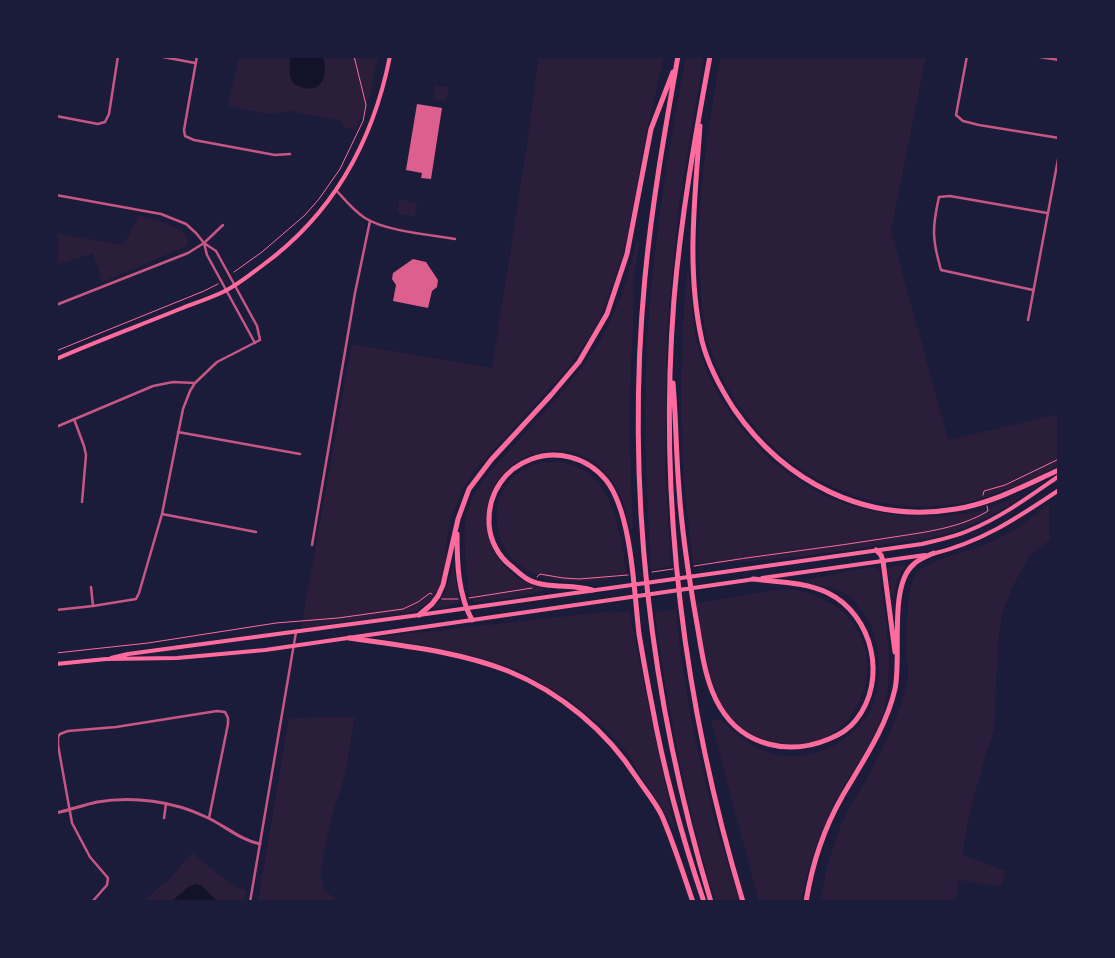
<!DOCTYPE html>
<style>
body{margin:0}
#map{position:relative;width:1115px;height:958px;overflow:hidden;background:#1b1b3a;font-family:"Archivo Narrow",sans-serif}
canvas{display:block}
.frame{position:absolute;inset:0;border:58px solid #1b1b3a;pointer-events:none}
</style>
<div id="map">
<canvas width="1115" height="958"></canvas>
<div class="frame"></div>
</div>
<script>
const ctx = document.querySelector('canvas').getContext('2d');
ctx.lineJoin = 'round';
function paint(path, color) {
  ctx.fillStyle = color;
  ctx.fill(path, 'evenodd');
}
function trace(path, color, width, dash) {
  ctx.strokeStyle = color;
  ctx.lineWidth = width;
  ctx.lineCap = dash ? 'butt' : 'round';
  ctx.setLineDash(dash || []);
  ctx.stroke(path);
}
paint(new Path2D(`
 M239,56H289L290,59L289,65L325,63L322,56H378L371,92L356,130L343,127L341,121L290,111L269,114L228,106Z
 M539,56H664L646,136L625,247L605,307L589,338L566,371L476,469L462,491L451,517L447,537L445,570L440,589L432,601L413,612L301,628L352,344L492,368L526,151Z
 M686,56H704L678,211L667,329L665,471L671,566L651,570C646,484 642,397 649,312C656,226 670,141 686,56Z
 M721,56H926L891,231L948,440L1059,414V465C1049,470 1039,477 1029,481C1018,486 1005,490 993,494C985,497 977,501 968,502C876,520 791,483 739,406C726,386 714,364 708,341C703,325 702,306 701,289C694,211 707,133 721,56Z
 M434,85L449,87L446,101L434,99Z
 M399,199L417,203L415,217L397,213Z
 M139,216C151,218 195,228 187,246L102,282L93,253L56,265V233L123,245Z
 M636,241L640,242L632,289L634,298L629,419L633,529H630C625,503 616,477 592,461C548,432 485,465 486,519C486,534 490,549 500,561C508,571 518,579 530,584C535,586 543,587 547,590L517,597L474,602C467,595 468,580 467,570C464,548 462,519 472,499C483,476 502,458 519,440C546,410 574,381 596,347C615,317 630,276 636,241Z
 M687,271H689C691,295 692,319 697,342C703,368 717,393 731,414C787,496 873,528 969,513C986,511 1003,501 1019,496L1020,497C992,518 963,530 930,538L797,557L717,564L716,561L693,564C690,535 686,505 684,476C679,408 681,339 687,271Z
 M557,462C613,466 619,530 627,573L608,576L609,580C584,582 555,584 532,573C487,551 483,487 530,466C538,462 549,463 557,462Z
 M1049,503L1050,540L1029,556L1012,588L1002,616L998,642L994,729L985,757L969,816L962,855L1006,871L1001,887L959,880L955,902H820C826,869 834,838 849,808C853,800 858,793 863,785C882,752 900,715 908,677C909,670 907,662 907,655C906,637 906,586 917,573C929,559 969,552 986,544C1011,533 1029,521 1049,503Z
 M907,564L897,579L894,596H892L887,569L890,567Z
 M453,567L454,569L459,603L433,609L445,593Z
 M871,567L877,569L880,573C884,613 894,662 886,702C880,735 853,768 838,797C820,831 808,865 801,902H759L711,721L720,719C735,734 750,747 770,753C808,765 857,742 873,705C879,689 880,674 878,657C877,640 873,624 862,611C857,604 851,596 843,592C833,587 818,585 806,583V580Z
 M784,589C797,589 808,593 820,598C906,634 865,764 774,742C757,738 739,730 729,716C707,684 703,640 695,603Z
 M676,609C684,706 709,809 740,902H716C695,838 681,772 669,706C664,675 658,644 655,612Z
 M613,611V613L629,611L674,826V829L625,750L608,731L571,701L522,672L489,660L414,643L382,639L379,637Z
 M355,717L344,779L331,818L320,874L325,891L340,902H258L289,718Z
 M192,853L236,888L246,890L244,902H142L169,879Z`), '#2a1e3b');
paint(new Path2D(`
 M322,56C329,70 324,93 304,88C298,86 294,85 291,79C288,72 291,63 289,56Z
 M195,884L202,886L218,902H171L188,887Z`), '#12122b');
paint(new Path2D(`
 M417,104L442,108L431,179L421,178L422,173L406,170Z
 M413,259L426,262L438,280L437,287L432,291L428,308L393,301L396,285L392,279L393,273Z`), '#dd5f8e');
trace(new Path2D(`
 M234,272L262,252L305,215L319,199L340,169L363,121L366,105L354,56
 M56,351L204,291L218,284
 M983,495L984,491L1005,485L1059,459
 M694,566C760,555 827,548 894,537C926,532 960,528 988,511L987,506
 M652,572L673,569
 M537,577L540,574L563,578L579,579L628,575
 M469,598L532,588
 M442,599H458
 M56,653L148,643L276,623L338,618L403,609L418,602L430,593L432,594`), '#ff6b9d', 1);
trace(new Path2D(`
 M158,56L195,63
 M197,56L184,130L185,136L194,140L275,155L290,154
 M967,56L956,115L963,121L979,125L1059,138
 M1034,56L1059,60
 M56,116L98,124L105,122L109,114L118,56
 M337,191C345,200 354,211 365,218C385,231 431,235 455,239
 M56,195L161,214L186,224L196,233L204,243L216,251L257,326L260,340L217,362L195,383L190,391L183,409L162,514L139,593L136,599L93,606L56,610
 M204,243L207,255L255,343
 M1033,290L941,270C932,239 932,228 939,197L950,196L1047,213
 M56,305L188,253L204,243L223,225
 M1028,320L1059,154
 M74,419L84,446L86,455L82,502
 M56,427L153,386L173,382L195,383
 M178,432L300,454
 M162,514L256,532
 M312,545L355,293L370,221
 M91,587L93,606
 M164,818L166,804
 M92,902L107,885L108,878L90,857L72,823L58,745V737L60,734L68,731L116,727L217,711L225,712L228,718V724L209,818
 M250,902L296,632`), '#c65784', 2.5);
trace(new Path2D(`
 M56,813C70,810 83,805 97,802C133,796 173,801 206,817C224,825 240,840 260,844`), '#c65784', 3);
trace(new Path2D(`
 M56,359C97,341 138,326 180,309C195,303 211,298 225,291C239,284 251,274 263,265C334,213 373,142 390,56
 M932,554C982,542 1017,518 1059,490
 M762,578L925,555
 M111,658L128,654L419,615L922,544C938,540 955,537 970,530C1002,517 1030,496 1059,476
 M56,664L106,659L177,658L265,650L755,579`), '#ff6b9d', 4);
trace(new Path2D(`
 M678,56C665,130 652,203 645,277C625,487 650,700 711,902
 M710,56C695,137 681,217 674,299C658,502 684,707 743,902
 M700,126C695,197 686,270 702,341C708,365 721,389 734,409C785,483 867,524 956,509C993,503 1025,485 1059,470
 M673,383C676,418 676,453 679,489C682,534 689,579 697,624C702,652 705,682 720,707C743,746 789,756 829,739C839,735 850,728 856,720C888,680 873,615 828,593C805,582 778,582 753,579
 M457,534C457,563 458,594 472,620
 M876,550L881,555L883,561L895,652
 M592,590C572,584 547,589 529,580C523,577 517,571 511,566C498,556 490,540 489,524C486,459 565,431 606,480C632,513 634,592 639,634C643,657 647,681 652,705C664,772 682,837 704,902
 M419,615L432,604L438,596L443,585L458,519L469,489L491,460L551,395L579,362L607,314L627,254L651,129L673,72
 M349,638C402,646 458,651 508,671C560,692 607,731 637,778C645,790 656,803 662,816C674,844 683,873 693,902
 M806,902C812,864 824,828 843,795C863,761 886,728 895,689C902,657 888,585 914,564C919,559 927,556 934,553`), '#ff6b9d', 5);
</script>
